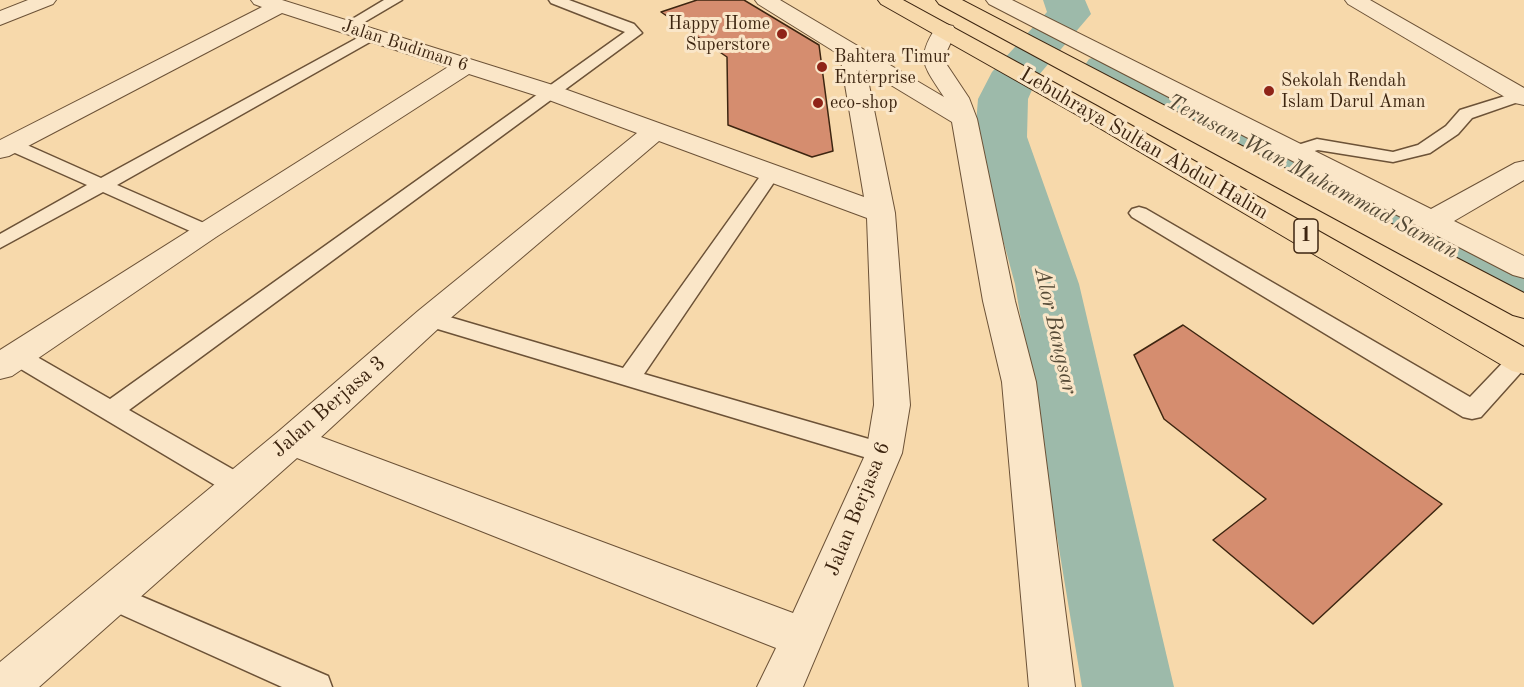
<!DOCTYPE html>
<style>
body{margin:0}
canvas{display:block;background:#f7d9ab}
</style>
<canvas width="1524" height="687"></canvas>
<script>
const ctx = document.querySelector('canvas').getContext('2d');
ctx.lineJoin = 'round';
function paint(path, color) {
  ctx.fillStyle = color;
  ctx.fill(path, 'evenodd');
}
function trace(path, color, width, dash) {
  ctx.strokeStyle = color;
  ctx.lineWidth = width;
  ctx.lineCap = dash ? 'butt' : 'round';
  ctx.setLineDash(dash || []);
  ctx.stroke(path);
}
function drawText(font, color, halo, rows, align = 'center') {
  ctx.font = font + ' "Old Standard TT",serif';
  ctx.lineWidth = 6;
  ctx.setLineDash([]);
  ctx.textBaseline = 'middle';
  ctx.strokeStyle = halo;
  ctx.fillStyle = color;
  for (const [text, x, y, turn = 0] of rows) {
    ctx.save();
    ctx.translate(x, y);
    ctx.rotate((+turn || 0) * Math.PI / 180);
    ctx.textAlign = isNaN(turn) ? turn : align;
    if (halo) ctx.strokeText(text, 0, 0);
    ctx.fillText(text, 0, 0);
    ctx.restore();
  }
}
paint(new Path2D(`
 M1099,56L1109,59L1524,272V301L1511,297L1089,71L1085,65L1089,59Z`), '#9dbaaa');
paint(new Path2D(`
 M1043,0H1085L1091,14L1038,76L1028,99L1027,137L1079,284L1174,687H1082L1015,284L975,137L978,99L992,72L1047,12Z`), '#9dbaaa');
const building = new Path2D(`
 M697,0H744L819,45L833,151L812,157L728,125L727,57L661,12Z
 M1183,325L1442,504L1313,624L1213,540L1266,499L1164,419L1134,355Z`);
paint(building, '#d58d6f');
trace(building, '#3d2510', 1.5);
const service = new Path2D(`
 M384,0H402L351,30L346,31L339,27Z
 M549,0H569L634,24L642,33L129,410L248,478L252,486L248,494L239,497L230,494L9,362L6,356L9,350L17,348L25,350L110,399L625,32L551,3Z
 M372,30L377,32L380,35L377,38L117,185L213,227L216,231L213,235L206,237L199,235L103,192L0,248V234L87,185L6,149L3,145L6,141H18L101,178Z
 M1521,91L1524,92V100L1472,118L1458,134L1430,153L1393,162L1318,150L1294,157L1288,156L1285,152L1288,148L1317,139L1393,152L1418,145L1446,126L1460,110Z
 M772,166L778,168L781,172L644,374L893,446L897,453L893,460L884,463L421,324L418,319L421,314L429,311L623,368L766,168Z
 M1139,207L1146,209L1470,397L1512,353L1524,352V369L1481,417L1472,419L1463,417L1132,217L1129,213L1132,209Z
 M110,583L328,676L332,687H282L100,605L96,596L100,587Z`);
const minor = new Path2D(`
 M28,0H56L53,4L0,25V11Z
 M251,0H282L559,87L864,197L840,55L758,4L755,0H780L944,97C925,67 914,60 937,26L945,24L953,26L956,31L946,53L947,65L969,98L977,119L1015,301L1036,382L1075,687H1029L1002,382L983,301L952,122L866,70L895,213L910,405L902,453L803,687H757L776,648L297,458L39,687H0V662L279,431L418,311L637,133L541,97L469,74L216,237L12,376L0,379V350L448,67L282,13L9,156L0,158V140L262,7L254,4ZM659,141L867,218L874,405L866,453L793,613L321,437L440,327Z
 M986,0H1012L1431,209L1515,163L1524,161V180L1454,221L1524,256V278L1513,275L989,4Z
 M1345,0H1370L1524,88V105L1515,103L1348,4Z`);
const primary = new Path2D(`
 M878,0H903L1097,106L1524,347V374L1512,371L1079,116L881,4Z
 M936,0H962L1524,293V318L1513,315L939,4Z`);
trace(service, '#6c5237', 3);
trace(minor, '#6c5237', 2);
trace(primary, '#3d2510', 2);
paint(service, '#fae6c8');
paint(minor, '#fae6c8');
paint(primary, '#f7d9ab');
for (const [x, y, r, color] of [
 [782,34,6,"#8f2418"],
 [822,67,6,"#8f2418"],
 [1269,91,6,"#8f2418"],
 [818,103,6,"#8f2418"]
]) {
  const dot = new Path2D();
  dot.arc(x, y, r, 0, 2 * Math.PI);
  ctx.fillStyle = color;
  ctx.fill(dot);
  trace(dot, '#fae6c8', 2);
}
drawText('18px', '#3d2510', '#fae6c8', [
 ["Happy Home",770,24,"right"],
 ["Superstore",770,45,"right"],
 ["Bahtera Timur",834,57],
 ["Enterprise",834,78],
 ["Sekolah Rendah",1281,81],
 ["Islam Darul Aman",1281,102],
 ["eco-shop",830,103]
], 'left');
drawText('18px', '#3d2510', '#fae6c8', [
 ["Jalan Budiman 6",405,46,18]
]);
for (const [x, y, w] of [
 [1306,236,24]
]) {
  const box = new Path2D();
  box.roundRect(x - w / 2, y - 17, w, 34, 4.5);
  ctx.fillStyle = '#fae6c8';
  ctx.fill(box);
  trace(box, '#3d2510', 1.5);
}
drawText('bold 20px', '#3d2510', null, [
 ["1",1306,236]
]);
drawText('21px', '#3d2510', '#fae6c8', [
 ["Lebuhraya Sultan Abdul Halim",1144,144,30],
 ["Jalan Berjasa 3",329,407,-41],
 ["Jalan Berjasa 6",858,509,-68]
]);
drawText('italic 22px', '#554a36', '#fae6c8', [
 ["Terusan Wan Muhammad Saman",1312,177,28],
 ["Alor Bangsar",1055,331,77]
]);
</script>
